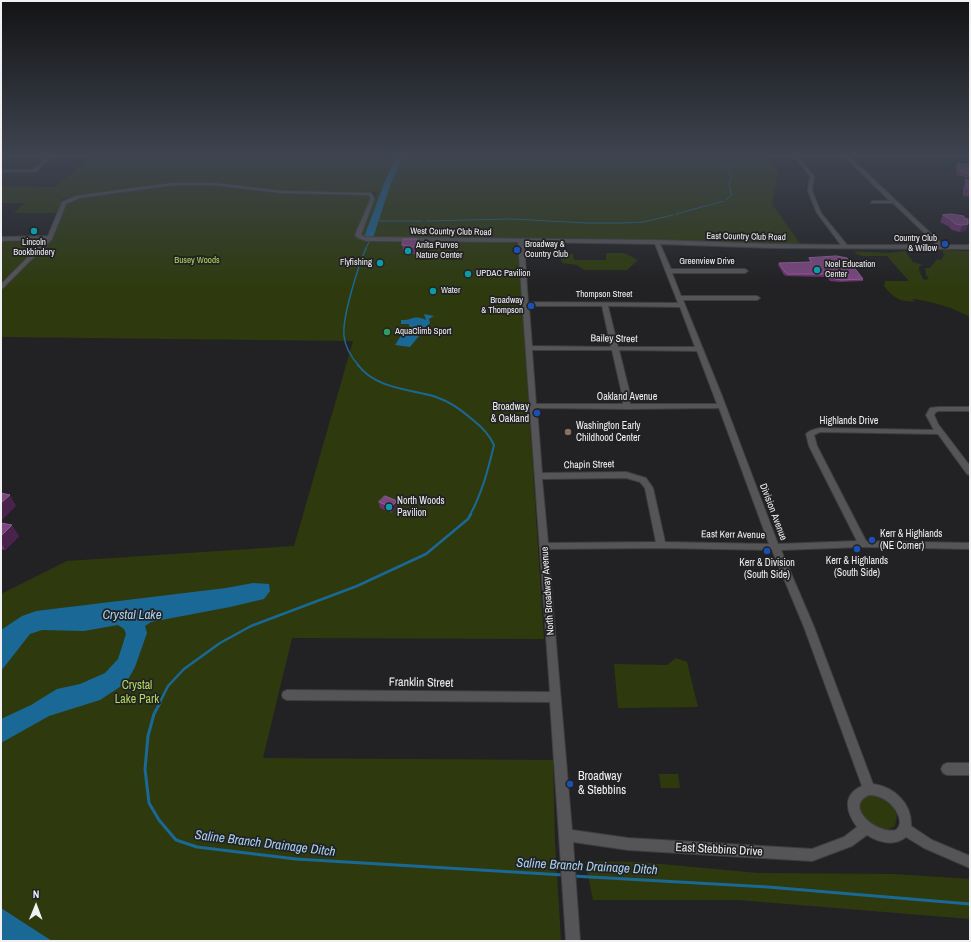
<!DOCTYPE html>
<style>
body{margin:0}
#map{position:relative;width:971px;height:942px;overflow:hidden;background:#222224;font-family:"Archivo Narrow",sans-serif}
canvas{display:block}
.frame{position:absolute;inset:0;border:2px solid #f1f1f3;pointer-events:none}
.north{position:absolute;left:16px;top:886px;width:40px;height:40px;-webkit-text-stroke:3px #222224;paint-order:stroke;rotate:1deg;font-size:11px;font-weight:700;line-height:16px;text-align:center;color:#f1f1f3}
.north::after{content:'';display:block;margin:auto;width:14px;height:18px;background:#f1f1f3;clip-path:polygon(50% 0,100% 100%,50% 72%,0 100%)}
</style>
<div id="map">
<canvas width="971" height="942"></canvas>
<div class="frame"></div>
<div class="north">N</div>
</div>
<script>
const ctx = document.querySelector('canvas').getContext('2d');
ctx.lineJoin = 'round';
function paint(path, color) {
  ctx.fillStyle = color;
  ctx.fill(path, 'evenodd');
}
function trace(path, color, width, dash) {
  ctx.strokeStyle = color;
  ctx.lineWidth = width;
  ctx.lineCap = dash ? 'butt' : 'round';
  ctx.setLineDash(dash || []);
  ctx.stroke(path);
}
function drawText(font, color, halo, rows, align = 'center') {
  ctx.font = font + ' "Archivo Narrow",sans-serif';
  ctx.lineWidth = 3.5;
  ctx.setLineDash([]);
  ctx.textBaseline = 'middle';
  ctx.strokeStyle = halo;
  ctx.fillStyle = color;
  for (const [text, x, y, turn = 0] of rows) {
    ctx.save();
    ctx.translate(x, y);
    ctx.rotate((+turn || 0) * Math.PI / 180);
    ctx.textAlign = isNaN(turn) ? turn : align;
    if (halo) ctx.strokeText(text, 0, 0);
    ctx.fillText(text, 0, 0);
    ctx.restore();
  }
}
paint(new Path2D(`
 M90,156H768L778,171L772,204L801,245L365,237L361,235L362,231L377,192L282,191L227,184L194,183L153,185L66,198L62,199L57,213H14L25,203H1V186L55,187Z
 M172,184H214L282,192L366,193L372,197L360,237L510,242L518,244L544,639L292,638L263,758L553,760L555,841L561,941H1V594L67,561L294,546L353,341L1,337V287L50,239L64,203L75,198Z
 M1,242H39L42,244L1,282Z
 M943,250L970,251V317C952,307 934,302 914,299H912L915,301C900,303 893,297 884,286L885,281H909L887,256H862L854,253L857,252L851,251L888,253L905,251L913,262L923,265L919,267V270L923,279L926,280L929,278L926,275L925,268H930L937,259L941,260L945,254H943Z
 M606,253H624L638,260L627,270H584L577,265L562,263L559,254H573L574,260H606Z
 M676,658L687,662L698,707L618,708L614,664L667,665Z
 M659,774H678L680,788H661Z
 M867,795C882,794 892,802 897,815L895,826C879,837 857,818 860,801Z
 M585,861L639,862L758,873L893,874L970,879V919L738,900H593Z`), '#2e3a0e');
paint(new Path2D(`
 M397,156H403L391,183L373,238L364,237L385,181Z
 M424,314L434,316L429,319L430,323C425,330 416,330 409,326V324H401V320C412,321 413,314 426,320Z
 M402,334L419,336L410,347L395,345Z
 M253,583L269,584L270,591L264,599L230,607L151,622L145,626L147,633L135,667L126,683L100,700L49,716L1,743V719L31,705L57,689L80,684L105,673L118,659L126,634L124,629L118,625L84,631L42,630L30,634L1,671V630L22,616L36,611L226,588Z
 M1,908L52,941H1Z`), '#1a6896');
trace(new Path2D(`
 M712,160L730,172L731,178L729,184L732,195L726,200
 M676,214L724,201
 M378,221H422
 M426,221L512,219L587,223H622L643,222L673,215
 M366,249L370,239`), '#1a6896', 1);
trace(new Path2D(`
 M359,366C352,358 345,347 344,336C342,317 358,267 366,248`), '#1a6896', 1.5);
trace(new Path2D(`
 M358,365C376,389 410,389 436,397C451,402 461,410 473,420C482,427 489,434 494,445C488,470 482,493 470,515`), '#1a6896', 2);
trace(new Path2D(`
 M159,704L168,686L184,669L220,643L251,626L357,586L426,554L468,519L471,514`), '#1a6896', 2.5);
trace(new Path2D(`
 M160,703L154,714L148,736L145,769L149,803L159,820L176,840L197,847L296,859L564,875
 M573,876L768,887L970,904`), '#1a6896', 3);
const minor = new Path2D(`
 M49,156H54L35,172H1V170H32Z
 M794,156H798L814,176L812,191L821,213L847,245H937L893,203H871V202L873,201H890L844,156H849L943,245H970V249L773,248L660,244L671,269H745L748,271L745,273H672L681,296H757L760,298L757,300H683L722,396L778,544L857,541L809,446L806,434C810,430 815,429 820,428L934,430L926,415L930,408L938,407H970V411H938L936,412L934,415L938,424L970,466V475L967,474L938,434L820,432L814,435L817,446L866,541L970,543V549L863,547L781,550L814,627L873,784C895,787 912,804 911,826L932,840L970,856V868L924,848L906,837C894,847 878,842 867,835L852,846L812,861L628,850L573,842L580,941H566L550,702L287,700L283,698L282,695L283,692L287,690L550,692L518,242L366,241L358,238L355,235L370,200V197L368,195L282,193L214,185H172L79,198L66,204L52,239L3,288L1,289V284L45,240L1,241V237L48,236L62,202L76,196L172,183H214L282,191L371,193L374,197V200L361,235L366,237L657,240L773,244L841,245L817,213L808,191L810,176ZM524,242L655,244L678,303L528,302ZM529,306H602L611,347L532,346ZM608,306L680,307L695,347H618ZM532,350H612L622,394L623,404H536ZM619,350L697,351L717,404H630V394ZM537,408L627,409L719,408L769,544L665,542L653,488L646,478L626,472L542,473ZM626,478L640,482L645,488L656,542L548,543L542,479ZM661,548L772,550L804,627L862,786C842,795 846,812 857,827L844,837L812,849L628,838L572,830L548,549ZM869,795C874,795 878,796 882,798C892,802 907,821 896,830C877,835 843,806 869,795Z
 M947,763H970V775H947L943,773L941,769L943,765Z`);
trace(minor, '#3e3e40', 2);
paint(minor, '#555557');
paint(new Path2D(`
 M958,163L970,165V178L956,175V167Z
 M966,179L970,182V197L963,196V188Z
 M943,215L964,218L968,224L965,231L960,232L952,230L948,226L940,222Z
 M402,245L417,246L415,255L411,253L403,252Z
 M809,258L863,279V281L840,282L830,281L827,277L787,276L784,275L778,265L779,263L810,262L809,260Z
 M379,502L397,506L392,513L380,508Z
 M1,523L19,536L5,550L1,549Z`), '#6e3172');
paint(new Path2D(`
 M968,224L965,231L960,232L962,225Z
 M417,239V246L415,255V248Z
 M10,495L16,506L1,521V503Z
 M397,501V506L392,513L391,507Z
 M12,525L19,536L5,550L1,543V536Z`), '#4a234d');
const building = new Path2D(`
 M958,163L970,165V174L958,171Z
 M966,179L970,182V188H967Z
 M951,214L964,216V218L968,219V224L962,225L955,224L950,219L943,215Z
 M404,239H417L415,248L411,246L402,245Z
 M837,256L847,258L863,279L841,280L831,278L828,274H788L785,272L779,263L812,262L809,258Z
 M1,493L10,495L1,503Z
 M385,496L397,501L391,507L379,502Z
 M1,523L12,525L1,536Z`);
paint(building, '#7c4680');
trace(building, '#8e6192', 1);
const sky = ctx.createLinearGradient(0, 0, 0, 288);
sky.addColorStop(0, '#131314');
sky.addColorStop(0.54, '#3e4450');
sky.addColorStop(1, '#3e445000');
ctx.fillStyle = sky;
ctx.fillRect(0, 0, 971, 288);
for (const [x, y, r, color] of [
 [34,231,4,"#0f9aa8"],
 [945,244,4,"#1a4fb4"],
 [517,250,4,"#1a4fb4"],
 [408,251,4,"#0f9aa8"],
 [380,263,4,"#0f9aa8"],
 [817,270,4,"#0f9aa8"],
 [468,274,4,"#0f9aa8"],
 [433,291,4,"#0f9aa8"],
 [531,306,4,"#1a4fb4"],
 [387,332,4,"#2e9e5b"],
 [537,413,4,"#1a4fb4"],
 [568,432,4,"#8d6e63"],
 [389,507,4,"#0f9aa8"],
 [872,540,4,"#1a4fb4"],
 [857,549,4,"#1a4fb4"],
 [767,551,4,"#1a4fb4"],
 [570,784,4,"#1a4fb4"]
]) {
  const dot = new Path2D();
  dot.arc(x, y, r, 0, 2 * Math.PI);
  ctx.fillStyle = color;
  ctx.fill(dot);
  trace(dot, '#222224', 1.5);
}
drawText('9px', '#f1f1f3', '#222224', [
 ["West Country Club Road",451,232,1],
 ["East Country Club Road",746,237,1],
 ["Greenview Drive",707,262],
 ["Thompson Street",604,295]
]);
drawText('9px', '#f1f1f3', '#222224', [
 ["Country Club",937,239,"right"],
 ["& Willow",937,249,"right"],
 ["Lincoln",34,243,"center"],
 ["Bookbindery",34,253,"center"],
 ["Broadway &",525,245],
 ["Country Club",525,255],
 ["Anita Purves",416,246],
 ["Nature Center",416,256],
 ["Flyfishing",372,263,"right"],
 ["Noel Education",825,265],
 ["Center",825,275],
 ["UPDAC Pavilion",476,274],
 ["Water",441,291],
 ["Broadway",523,301,"right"],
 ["& Thompson",523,311,"right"],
 ["AquaClimb Sport",395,332]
], 'left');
drawText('9px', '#b5da5b', '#222224', [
 ["Busey Woods",197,261]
]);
drawText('10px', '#f1f1f3', '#222224', [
 ["Bailey Street",614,339,1],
 ["Oakland Avenue",627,397],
 ["Highlands Drive",849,421],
 ["Chapin Street",589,465,-1],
 ["Division Avenue",773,512,69],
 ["East Kerr Avenue",733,535,1],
 ["North Broadway Avenue",548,591,-94]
]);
drawText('10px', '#f1f1f3', '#222224', [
 ["Broadway",529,407,"right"],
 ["& Oakland",529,419,"right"],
 ["Washington Early",576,426],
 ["Childhood Center",576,438],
 ["North Woods",397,501],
 ["Pavilion",397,513],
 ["Kerr & Highlands",880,534],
 ["(NE Corner)",880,546],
 ["Kerr & Highlands",857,561,"center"],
 ["(South Side)",857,573,"center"],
 ["Kerr & Division",767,563,"center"],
 ["(South Side)",767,575,"center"]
], 'left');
drawText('12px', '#f1f1f3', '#222224', [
 ["Franklin Street",421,683,1],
 ["East Stebbins Drive",719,850,3]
]);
drawText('12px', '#b5da5b', '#222224', [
 ["Crystal",137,686],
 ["Lake Park",137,700]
]);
drawText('12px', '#f1f1f3', '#222224', [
 ["Broadway",578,777],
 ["& Stebbins",578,791]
], 'left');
drawText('italic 13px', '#a7d2f2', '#222224', [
 ["Crystal Lake",132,616],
 ["Saline Branch Drainage Ditch",265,844,7],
 ["Saline Branch Drainage Ditch",587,867,3]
]);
</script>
